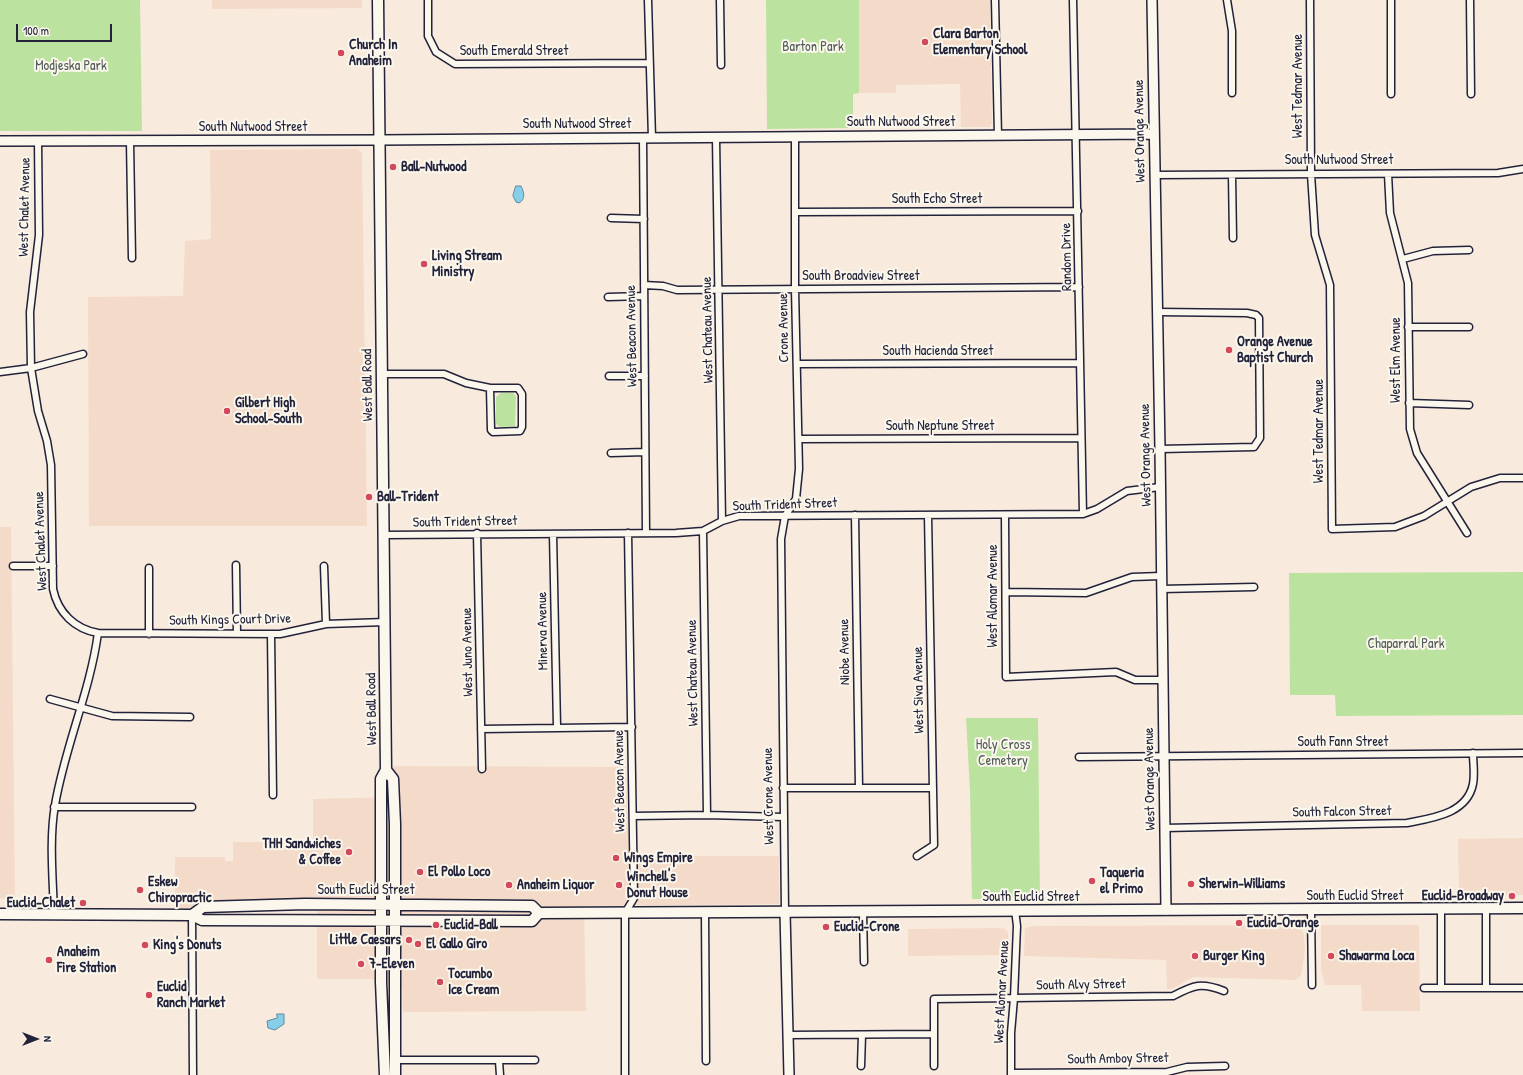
<!DOCTYPE html>
<style>
body{margin:0}
#map{position:relative;width:1523px;height:1075px;overflow:hidden;background:#f8eadc;font-family:"Patrick Hand",sans-serif}
canvas{display:block}
.north{position:absolute;left:16px;top:1019px;width:40px;height:40px;-webkit-text-stroke:3px #fbf7ec;paint-order:stroke;rotate:90deg;font-size:11px;font-weight:700;line-height:16px;text-align:center;color:#22223b}
.north::after{content:'';display:block;margin:auto;width:14px;height:18px;background:#22223b;clip-path:polygon(50% 0,100% 100%,50% 72%,0 100%)}
.scale{position:absolute;left:16px;top:24px;width:96px;height:18px;box-sizing:border-box;border:2px solid #22223b;border-top:0;padding-left:5px;font-size:12px;line-height:14px;white-space:nowrap;color:#22223b;-webkit-text-stroke:3px #fbf7ec;paint-order:stroke}
</style>
<div id="map">
<canvas width="1523" height="1075"></canvas>
<div class="north">N</div>
<div class="scale">100 m</div>
</div>
<script>
const ctx = document.querySelector('canvas').getContext('2d');
ctx.lineJoin = 'round';
function paint(path, color) {
  ctx.fillStyle = color;
  ctx.fill(path, 'evenodd');
}
function trace(path, color, width, dash) {
  ctx.strokeStyle = color;
  ctx.lineWidth = width;
  ctx.lineCap = dash ? 'butt' : 'round';
  ctx.setLineDash(dash || []);
  ctx.stroke(path);
}
function drawText(font, color, halo, rows, align = 'center') {
  ctx.font = font + ' "Patrick Hand",sans-serif';
  ctx.lineWidth = 4;
  ctx.setLineDash([]);
  ctx.textBaseline = 'middle';
  ctx.strokeStyle = halo;
  ctx.fillStyle = color;
  for (const [text, x, y, turn = 0] of rows) {
    ctx.save();
    ctx.translate(x, y);
    ctx.rotate((+turn || 0) * Math.PI / 180);
    ctx.textAlign = isNaN(turn) ? turn : align;
    if (halo) ctx.strokeText(text, 0, 0);
    ctx.fillText(text, 0, 0);
    ctx.restore();
  }
}
paint(new Path2D(`
 M212,0H362V8L212,9Z
 M859,0H990L992,123L990,127H961L960,84L896,85V93H859Z
 M358,149L362,153L367,526H89L88,297L183,296L185,241L211,239L210,150Z
 M0,527H11L15,898H0Z
 M393,766L626,767L629,856H779V904L584,906L586,1011L403,1012L402,988L372,979H317V908L175,909V857H225V861H233V842H313V799L392,797Z
 M1523,838V895L1459,896L1458,839Z
 M1295,925L1301,928L1304,934L1305,950L1301,976L1295,980L1193,977L1172,989H1167L1166,960L1024,956L1025,928L1034,926Z
 M1321,925H1419L1420,1011H1362L1361,985H1325L1321,969Z
 M999,928L1005,929L1008,933V955L908,956V929Z`), '#f4dbc9');
paint(new Path2D(`
 M0,0H140L142,131H0Z
 M766,0H859V93L853,94V128L767,129Z
 M501,393H513L516,396L515,426L500,427L496,424V397Z
 M1523,572V715L1336,716L1335,695H1290L1289,573Z
 M966,718H1038L1040,898L972,899L970,791Z`), '#bbe39f');
const water = new Path2D(`
 M516,186H521C524,192 526,199 519,203L516,202L513,196Z
 M277,1014H284V1024L275,1030L268,1028L267,1021L277,1018Z`);
paint(water, '#87cfe8');
trace(water, '#5f8aa3', 1);
const street = new Path2D(`
 M428,0V36L436,52L455,64L649,63
 M648,0L652,138
 M720,0L721,65
 M995,0L998,136
 M1073,0L1083,514
 M1227,0L1232,31V93
 M1310,0L1311,174L1315,235L1330,285L1332,529L1395,527L1424,516L1471,487L1500,478H1523
 M1391,0V94
 M1470,0L1471,94
 M643,138L646,533
 M716,138L722,521
 M38,141L39,235L30,312L31,368L38,411L47,441L51,465L53,589C58,613 75,629 98,633C90,692 65,746 55,805C49,840 53,879 54,914
 M130,141L132,258
 M1388,174L1390,213L1408,283L1410,429L1417,453L1467,533
 M1155,175L1498,173L1523,169
 M1232,175L1233,238
 M796,212L1078,211
 M611,218L644,219
 M1403,259L1433,251L1469,250
 M644,285L663,286L677,290L1079,287
 M608,297L644,296
 M1157,312L1247,313L1256,315L1259,318L1260,438L1254,447L1160,449
 M1408,327H1469
 M797,364L1080,363
 M0,372L31,368L83,354
 M382,374H444L466,383L490,388H518L522,394V427L520,431L493,432L491,430L490,388
 M609,376H645
 M1409,403L1469,405
 M799,439L1081,438
 M611,453L645,452
 M855,515L859,788
 M1005,515L1006,677L1116,672L1135,680H1163
 M703,531L707,815
 M477,533L482,769
 M553,534L557,727
 M384,535L676,533L703,531L722,521L739,516L1083,514L1097,509L1127,491L1160,487
 M236,565L237,634
 M13,566H53
 M324,566L326,624
 M149,568V634
 M1161,589L1254,587
 M1006,592L1086,593L1132,577L1161,576
 M98,633L280,634L326,624L385,622
 M271,634L273,795
 M50,699L112,716L190,717
 M481,729L632,727
 M1079,757L1523,753
 M783,788H932
 M54,807H192
 M633,816L707,815L783,817
 M1164,828L1407,823C1432,818 1467,814 1473,784C1475,774 1473,763 1473,753
 M917,856L934,845L928,515
 M1486,908V988
 M1441,909V988
 M1311,910L1312,985
 M863,911L864,962
 M705,912L706,1061
 M785,912L781,539L785,516L796,499L799,469L795,289V137
 M192,915L193,1075
 M1424,988H1523
 M788,1035L934,1034
 M393,1060H535
 M499,1061L500,1075
 M861,1066L862,1035
 M934,1066V999L1173,996C1194,985 1201,982 1224,991
 M1011,1073L1167,1072L1187,1067L1225,1066
 M625,1075V913L634,898L628,533
 M1011,1075V1033L1014,998L1017,926L1015,910`);
const secondary = new Path2D(`
 M1152,0L1160,449L1166,910
 M0,141L380,140L1153,134
 M785,912L789,1075`);
const primary = new Path2D(`
 M378,0L386,770L381,779V982L385,1075
 M386,770L393,779L395,824V1075
 M0,914L192,915L202,920L532,921L539,913L1523,908
 M192,915L203,907L305,904L532,906L539,913`);
trace(street, '#22223b', 9);
trace(secondary, '#22223b', 12);
trace(primary, '#22223b', 13);
trace(street, '#fbf7ec', 6);
trace(secondary, '#fbf7ec', 9);
trace(primary, '#fbf7ec', 10);
for (const [x, y, r, color] of [
 [925,42,4,"#d1495b"],
 [341,53,4,"#d1495b"],
 [393,167,4,"#d1495b"],
 [424,264,4,"#d1495b"],
 [1229,350,4,"#d1495b"],
 [227,411,4,"#d1495b"],
 [369,497,4,"#d1495b"],
 [349,852,4,"#d1495b"],
 [616,858,4,"#d1495b"],
 [420,872,4,"#d1495b"],
 [1092,881,4,"#d1495b"],
 [1191,884,4,"#d1495b"],
 [509,885,4,"#d1495b"],
 [619,885,4,"#d1495b"],
 [140,890,4,"#d1495b"],
 [1512,896,4,"#d1495b"],
 [83,903,4,"#d1495b"],
 [1239,923,4,"#d1495b"],
 [436,925,4,"#d1495b"],
 [826,927,4,"#d1495b"],
 [409,940,4,"#d1495b"],
 [418,944,4,"#d1495b"],
 [145,945,4,"#d1495b"],
 [1195,956,4,"#d1495b"],
 [1331,956,4,"#d1495b"],
 [49,960,4,"#d1495b"],
 [361,964,4,"#d1495b"],
 [440,982,4,"#d1495b"],
 [149,995,4,"#d1495b"]
]) {
  const dot = new Path2D();
  dot.arc(x, y, r, 0, 2 * Math.PI);
  ctx.fillStyle = color;
  ctx.fill(dot);
  trace(dot, '#fbf7ec', 1.5);
}
drawText('bold 14px', '#22223b', '#fbf7ec', [
 ["Clara Barton",933,34],
 ["Elementary School",933,50],
 ["Church In",349,45],
 ["Anaheim",349,61],
 ["Ball-Nutwood",401,167],
 ["Living Stream",432,256],
 ["Ministry",432,272],
 ["Orange Avenue",1237,342],
 ["Baptist Church",1237,358],
 ["Gilbert High",235,403],
 ["School-South",235,419],
 ["Ball-Trident",377,497],
 ["THH Sandwiches",341,844,"right"],
 ["& Coffee",341,860,"right"],
 ["Wings Empire",624,858],
 ["El Pollo Loco",428,872],
 ["Taqueria",1100,873],
 ["el Primo",1100,889],
 ["Winchell's",627,877],
 ["Donut House",627,893],
 ["Eskew",148,882],
 ["Chiropractic",148,898],
 ["Sherwin-Williams",1199,884],
 ["Anaheim Liquor",517,885],
 ["Euclid-Broadway",1504,896,"right"],
 ["Euclid-Chalet",75,903,"right"],
 ["Euclid-Orange",1247,923],
 ["Euclid-Ball",444,925],
 ["Euclid-Crone",834,927],
 ["Little Caesars",401,940,"right"],
 ["El Gallo Giro",426,944],
 ["King's Donuts",153,945],
 ["Anaheim",57,952],
 ["Fire Station",57,968],
 ["Burger King",1203,956],
 ["Shawarma Loca",1339,956],
 ["7-Eleven",369,964],
 ["Tocumbo",448,974],
 ["Ice Cream",448,990],
 ["Euclid",157,987],
 ["Ranch Market",157,1003]
], 'left');
drawText('14px', '#505c59', '#fbf7ec', [
 ["Barton Park",813,47],
 ["Modjeska Park",71,66],
 ["Chaparral Park",1406,644],
 ["Holy Cross",1003,745],
 ["Cemetery",1003,761]
]);
drawText('14px', '#22223b', '#fbf7ec', [
 ["South Emerald Street",514,51],
 ["West Tedmar Avenue",1298,86,-90],
 ["South Nutwood Street",901,122],
 ["South Nutwood Street",577,124],
 ["South Nutwood Street",253,127],
 ["West Orange Avenue",1140,131,-91],
 ["South Nutwood Street",1339,160],
 ["South Echo Street",937,199],
 ["West Chalet Avenue",25,207,-89],
 ["Random Drive",1067,257,-91],
 ["South Broadview Street",861,276],
 ["Crone Avenue",784,328,-91],
 ["West Chateau Avenue",708,330,-91],
 ["West Beacon Avenue",632,336,-91],
 ["South Hacienda Street",938,351],
 ["West Elm Avenue",1396,360,-90],
 ["West Ball Road",368,385,-91],
 ["South Neptune Street",940,426],
 ["West Tedmar Avenue",1319,431,-90],
 ["West Orange Avenue",1146,455,-91],
 ["South Trident Street",785,505,-2],
 ["South Trident Street",465,522,-1],
 ["West Chalet Avenue",41,541,-92],
 ["West Alomar Avenue",993,596,-90],
 ["South Kings Court Drive",230,620,-1],
 ["Minerva Avenue",543,631,-91],
 ["West Juno Avenue",468,652,-91],
 ["Niobe Avenue",845,652,-91],
 ["West Chateau Avenue",693,673,-91],
 ["West Siva Avenue",919,690,-91],
 ["West Ball Road",372,709,-91],
 ["South Fann Street",1343,742],
 ["West Orange Avenue",1150,779,-91],
 ["West Beacon Avenue",620,781,-91],
 ["West Crone Avenue",769,796,-91],
 ["South Falcon Street",1342,812,-1],
 ["South Euclid Street",366,890],
 ["South Euclid Street",1355,896],
 ["South Euclid Street",1031,897],
 ["South Alvy Street",1081,985,-1],
 ["West Alomar Avenue",1002,992,-87],
 ["South Amboy Street",1118,1059,-1]
]);
</script>
